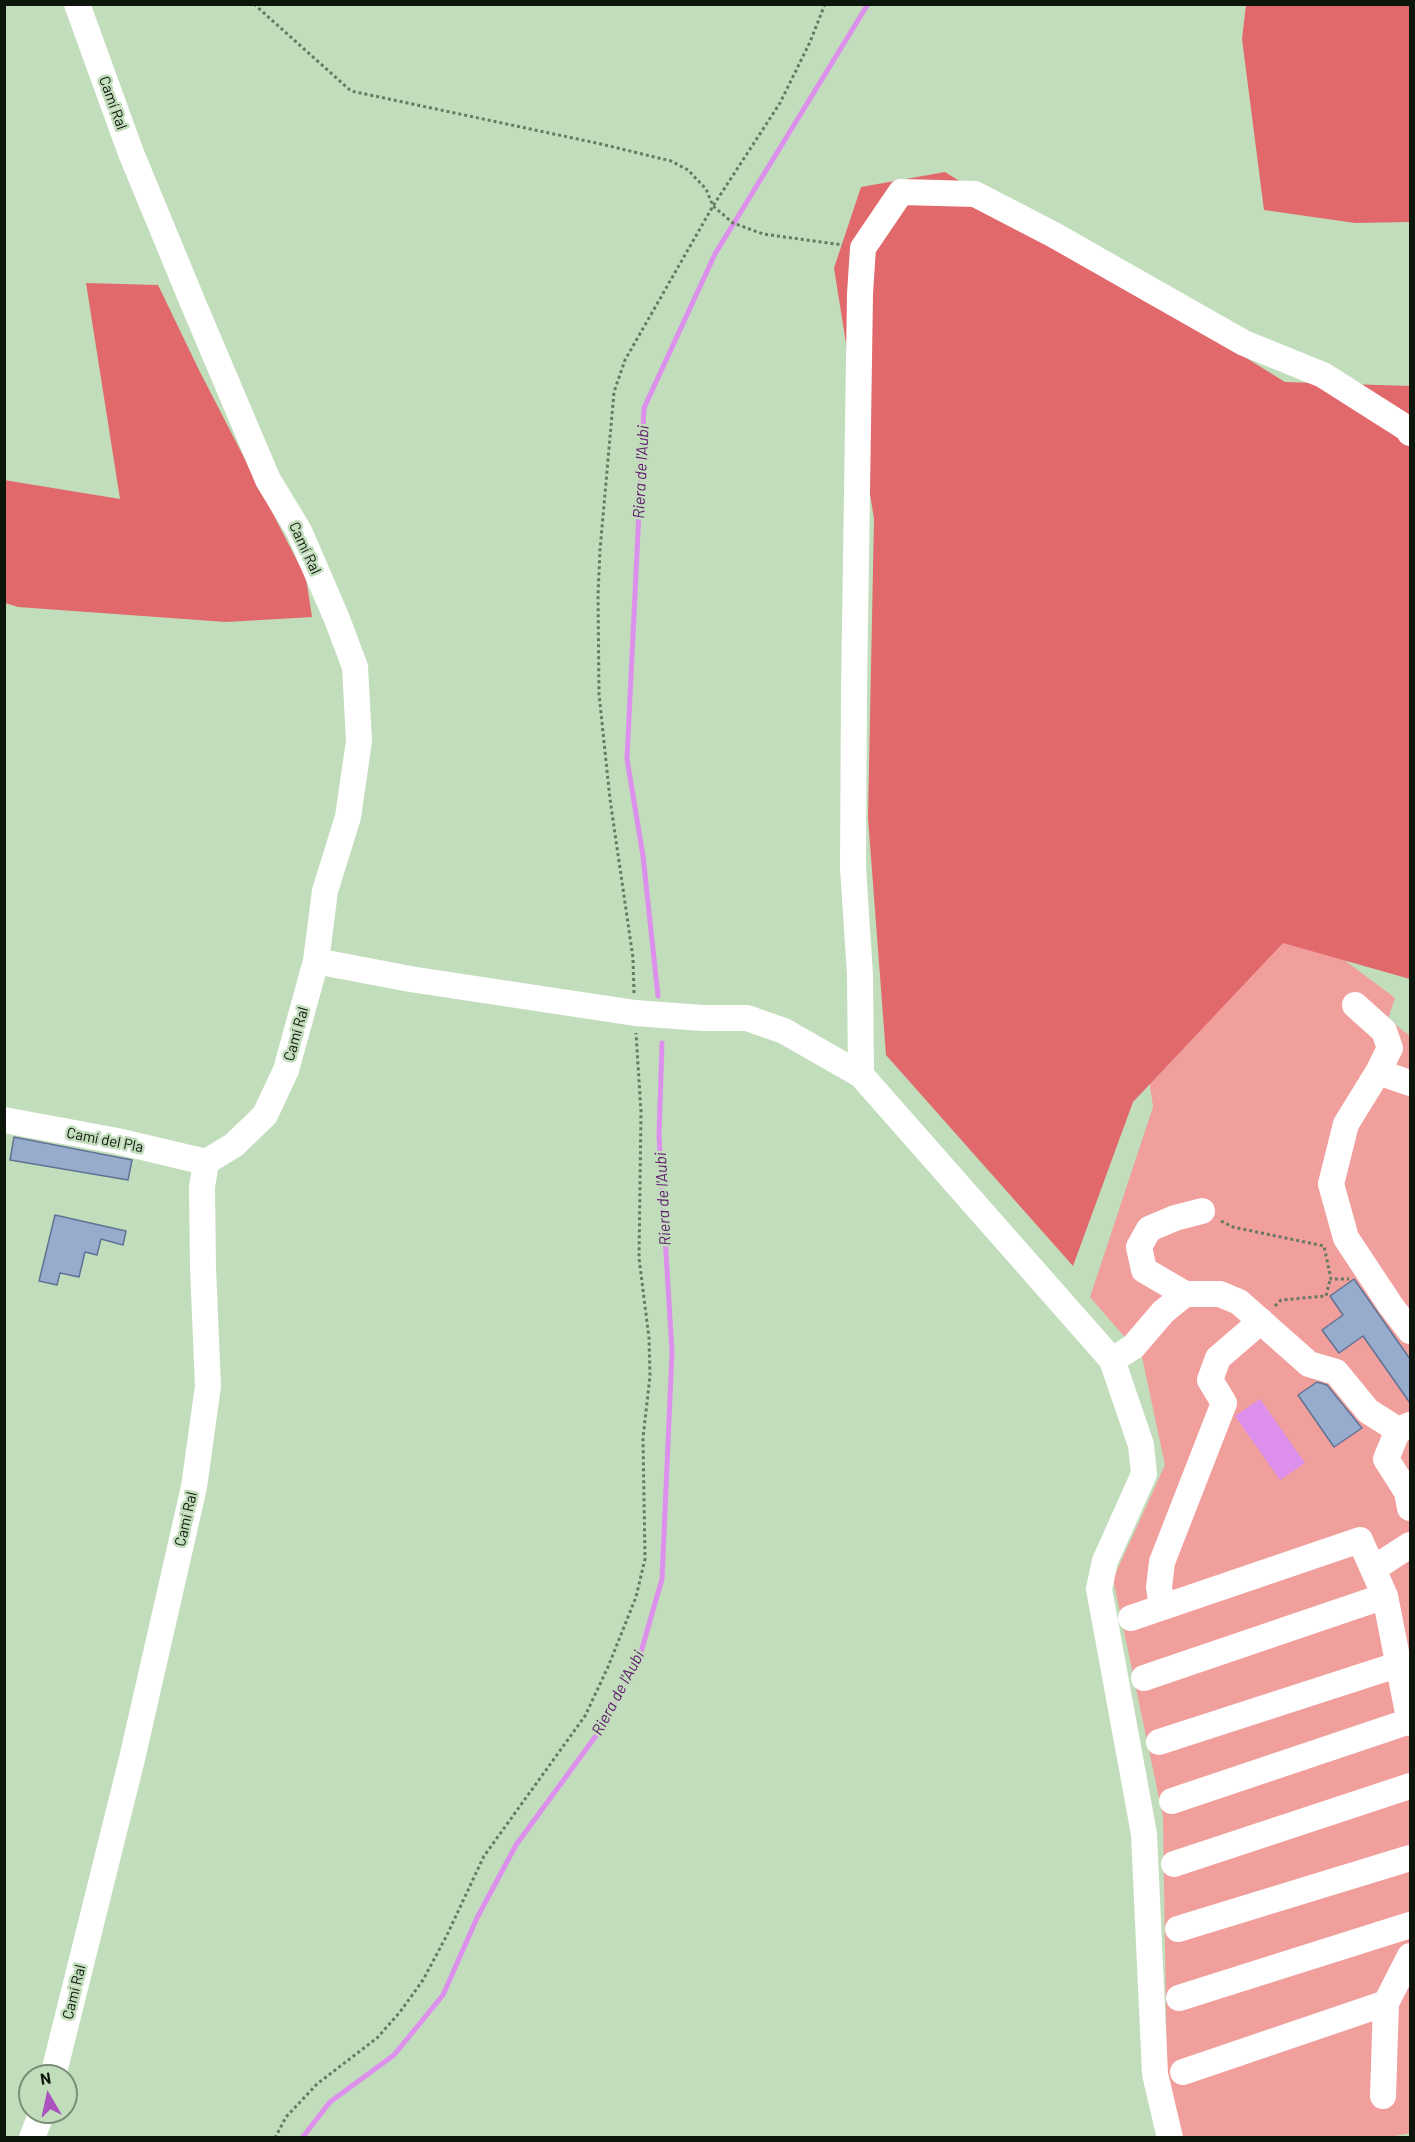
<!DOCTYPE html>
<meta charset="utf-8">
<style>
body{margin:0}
#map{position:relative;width:1415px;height:2142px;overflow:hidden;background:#c2ddbc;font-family:Barlow,sans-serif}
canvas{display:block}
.frame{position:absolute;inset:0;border:6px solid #0d160b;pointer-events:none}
.north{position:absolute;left:18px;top:2064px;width:60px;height:60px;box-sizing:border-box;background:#c2ddbc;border:2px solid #7a8d75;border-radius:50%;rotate:351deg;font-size:16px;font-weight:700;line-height:24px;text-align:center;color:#0d160b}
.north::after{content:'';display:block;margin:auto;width:21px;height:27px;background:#ab52be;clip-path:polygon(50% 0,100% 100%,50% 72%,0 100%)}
</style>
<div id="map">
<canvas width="1415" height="2142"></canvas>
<div class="frame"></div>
<div class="north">N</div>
</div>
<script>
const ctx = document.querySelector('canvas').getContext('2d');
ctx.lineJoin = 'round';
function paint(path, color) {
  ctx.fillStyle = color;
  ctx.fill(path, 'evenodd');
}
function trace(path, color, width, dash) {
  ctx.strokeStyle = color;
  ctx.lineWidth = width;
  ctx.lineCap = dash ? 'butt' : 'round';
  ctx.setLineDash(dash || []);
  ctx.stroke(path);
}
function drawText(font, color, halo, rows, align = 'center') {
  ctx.font = font + ' Barlow,sans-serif';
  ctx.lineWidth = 5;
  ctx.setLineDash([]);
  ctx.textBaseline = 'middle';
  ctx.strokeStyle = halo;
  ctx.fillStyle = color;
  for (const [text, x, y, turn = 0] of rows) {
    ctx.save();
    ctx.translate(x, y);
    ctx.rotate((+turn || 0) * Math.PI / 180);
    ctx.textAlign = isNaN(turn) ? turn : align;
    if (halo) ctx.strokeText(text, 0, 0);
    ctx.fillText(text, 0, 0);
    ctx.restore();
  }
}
paint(new Path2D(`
 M1280,912L1395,998L1388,1019L1410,1036V2133L1385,2138L1183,2137L1167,2074L1163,1817L1113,1579L1165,1465L1142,1357L1090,1297L1153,1107L1133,965Z`), '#f19f9d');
paint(new Path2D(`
 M1246,5H1410V222L1355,223L1264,210L1242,39Z
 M945,172L1285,382L1410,386V979L1283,943L1133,1102L1073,1266L886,1055L868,818L874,519L834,268L861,187Z
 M86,283L158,285L199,370L306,578L312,617L226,622L18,607L5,603L4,480L120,499Z`), '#e1686b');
paint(new Path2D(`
 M1260,1399L1305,1463L1280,1480L1235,1416Z`), '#dc90ec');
trace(new Path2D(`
 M658,996L643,856L627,759L644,408L715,254L868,4
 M302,2138L330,2102L394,2055L443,1995L477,1918L516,1845L598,1733L639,1659L662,1579L672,1352L659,1136L662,1043`), '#dc90ec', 5);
const building = new Path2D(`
 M14,1137L132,1160L128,1180L10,1160Z
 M55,1215L126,1231L123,1245L101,1239L97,1255L85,1252L79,1277L60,1273L57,1285L39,1281Z
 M1354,1279L1410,1359V1403L1363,1336L1339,1353L1322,1330L1343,1315L1330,1296Z
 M1317,1382L1327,1385L1362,1428L1334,1447L1298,1395Z`);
paint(building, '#97abcd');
trace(building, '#607393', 1.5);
trace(new Path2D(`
 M254,4L351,91L601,144L671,161L688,170L706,189L713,206L733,223L763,234L843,245
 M634,993L633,958L610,799L599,694L598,595L600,550L614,392L625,360L713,206L780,103L810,42L825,4
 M1221,1221L1233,1227L1324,1246L1331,1279H1349
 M1275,1306L1281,1300L1326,1296L1330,1280
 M275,2138L286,2117L317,2084L377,2038L400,2012L423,1980L447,1935L484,1856L585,1716L608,1667L636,1597L645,1559L643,1438L650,1376L649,1338L639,1258L641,1112L636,1033`), '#677963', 3, [3, 3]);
trace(new Path2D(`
 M316,961L410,979L635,1013L703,1018H747L784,1031L861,1075L1112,1360L1141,1445L1144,1474L1105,1561L1099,1589L1144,1834L1155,2074L1170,2138
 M1355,1005L1384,1031L1390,1048L1378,1072L1346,1124L1331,1184L1346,1238L1391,1306L1410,1331
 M1378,1072L1410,1083
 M861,1075L860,975L853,867L854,691L860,294L863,248L901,192L975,194L1054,235L1244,343L1323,375L1408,429L1410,433
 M4,1120L117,1141L206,1162
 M1185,1294L1144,1270L1139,1247L1149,1229L1175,1218L1202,1211
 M1112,1360L1133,1347L1163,1312L1185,1294H1220L1239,1302L1309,1364L1336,1372L1368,1411L1398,1430L1410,1425
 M1398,1430L1386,1459L1407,1492L1410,1508
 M1373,1569L1410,1545
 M1162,1607L1159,1587L1162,1562L1224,1403L1210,1380L1218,1358L1261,1321
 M1131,1618L1360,1540L1385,1596L1410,1723
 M1144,1678L1385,1596
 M1159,1742L1400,1664
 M1172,1801L1410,1721
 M1174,1864L1410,1786
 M1178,1929L1410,1858
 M1179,1998L1410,1925
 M1183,2072L1386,2003
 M53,2076L131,1763L194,1487L208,1386L203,1267L202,1187L206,1162L234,1145L265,1115L286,1070L316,961L325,891L348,817L359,741L355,667L337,619L299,531L268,480L193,303L131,153L77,4
 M1383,2096L1386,2003L1410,1956
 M32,2138L42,2112`), '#fff', 26);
drawText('15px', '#0d160b', '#c2ddbc', [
 ["Camí Ral",113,103,70],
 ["Camí Ral",305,548,65],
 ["Camí Ral",296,1034,-74],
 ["Camí del Pla",105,1140,11],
 ["Camí Ral",186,1519,-77],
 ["Camí Ral",74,1992,-76]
]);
drawText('italic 16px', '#5e196c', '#c2ddbc', [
 ["Riera de l'Aubi",641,472,-87],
 ["Riera de l'Aubi",663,1199,-93],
 ["Riera de l'Aubi",618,1693,-62]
]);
</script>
